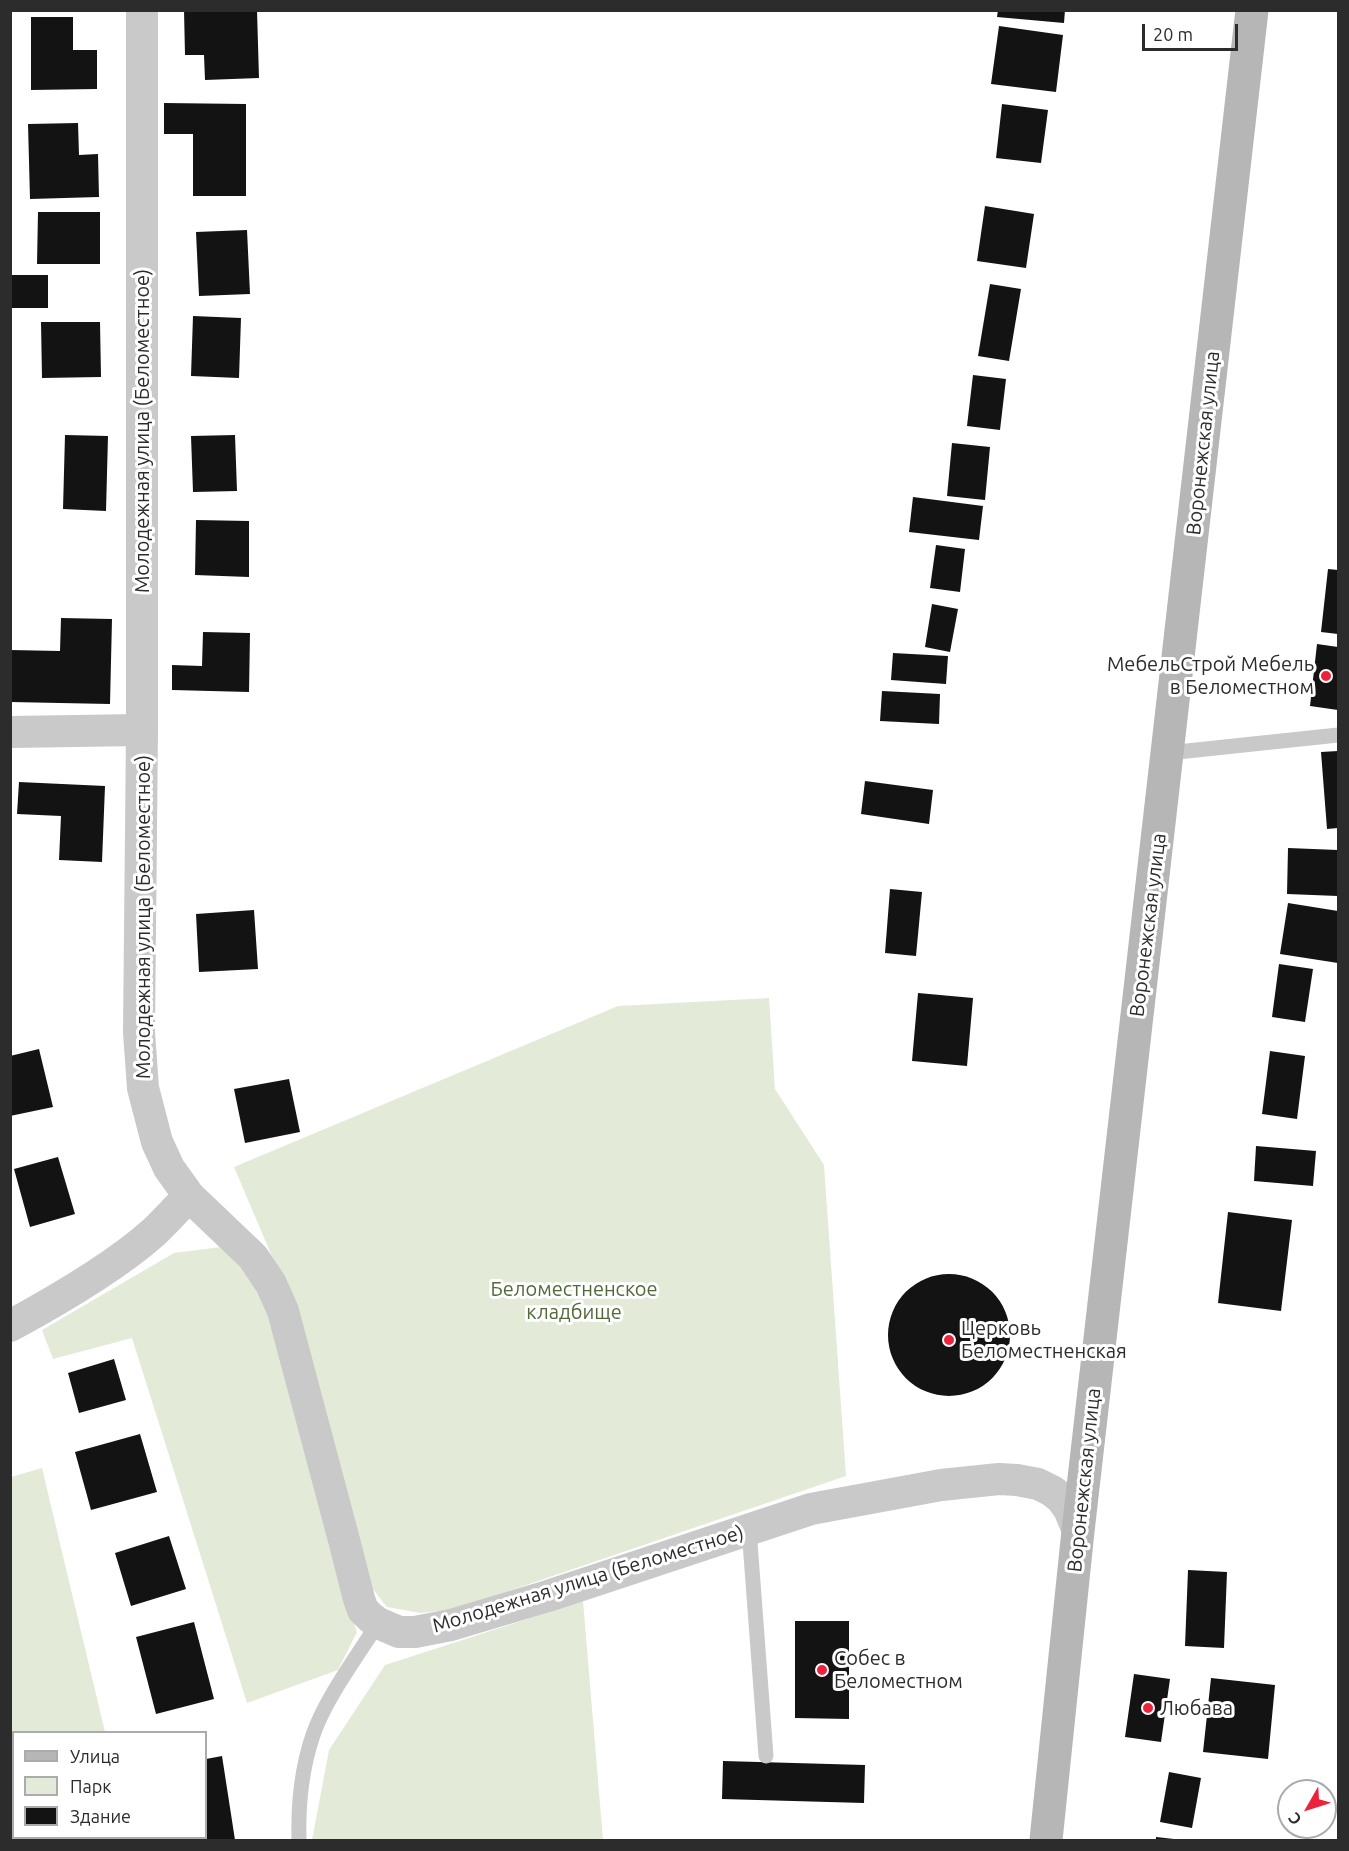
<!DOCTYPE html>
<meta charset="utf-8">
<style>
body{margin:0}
#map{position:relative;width:1349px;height:1851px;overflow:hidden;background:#fff;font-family:Ubuntu,sans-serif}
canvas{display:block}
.frame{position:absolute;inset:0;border:12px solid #2c2c2c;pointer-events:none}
.legend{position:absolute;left:12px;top:1731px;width:195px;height:108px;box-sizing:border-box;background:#fff;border:2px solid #ababab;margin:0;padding:8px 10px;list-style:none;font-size:18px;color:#2c2c2c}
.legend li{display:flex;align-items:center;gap:12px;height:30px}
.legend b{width:30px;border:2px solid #ababab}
.north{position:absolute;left:1277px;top:1779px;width:60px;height:60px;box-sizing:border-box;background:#fff;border:2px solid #ababab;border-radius:50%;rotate:231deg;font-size:16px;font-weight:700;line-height:24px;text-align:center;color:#2c2c2c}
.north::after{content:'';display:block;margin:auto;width:21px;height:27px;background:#ec243b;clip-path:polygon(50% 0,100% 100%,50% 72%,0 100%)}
.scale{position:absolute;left:1142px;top:24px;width:96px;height:27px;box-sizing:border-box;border:3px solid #2c2c2c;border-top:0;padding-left:8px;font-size:18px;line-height:21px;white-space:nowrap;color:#2c2c2c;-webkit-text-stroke:4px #fff;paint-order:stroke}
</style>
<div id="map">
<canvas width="1349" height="1851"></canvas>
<div class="frame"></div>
<ul class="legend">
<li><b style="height:8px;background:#b6b6b6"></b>Улица</li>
<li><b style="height:16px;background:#e3ebd8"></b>Парк</li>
<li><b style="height:16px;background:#131313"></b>Здание</li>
</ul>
<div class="north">С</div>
<div class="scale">20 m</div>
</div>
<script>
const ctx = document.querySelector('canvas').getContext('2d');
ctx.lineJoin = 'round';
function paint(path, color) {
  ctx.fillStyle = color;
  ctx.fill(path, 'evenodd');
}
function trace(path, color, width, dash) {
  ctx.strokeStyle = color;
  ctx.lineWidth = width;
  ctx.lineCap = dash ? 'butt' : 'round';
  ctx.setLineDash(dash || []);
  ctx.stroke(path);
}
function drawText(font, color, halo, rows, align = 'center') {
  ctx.font = font + ' Ubuntu,sans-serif';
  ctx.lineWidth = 6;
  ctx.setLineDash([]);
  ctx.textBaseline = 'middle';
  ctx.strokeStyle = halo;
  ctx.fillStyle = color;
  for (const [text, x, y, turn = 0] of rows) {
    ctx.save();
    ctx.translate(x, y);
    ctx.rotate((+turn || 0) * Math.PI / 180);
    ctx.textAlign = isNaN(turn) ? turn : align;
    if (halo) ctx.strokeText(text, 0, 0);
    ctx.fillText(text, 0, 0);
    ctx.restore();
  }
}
paint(new Path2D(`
 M769,998L775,1089L824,1165L846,1476L456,1609L420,1613L387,1607L364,1578L293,1306L234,1167L618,1006Z
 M221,1247L250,1272L278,1340L346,1599L357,1632L338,1670L247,1703L132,1338L53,1359L42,1330L174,1253Z
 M42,1468L105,1732H14L13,1773L11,1774V1477Z
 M583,1601L603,1840H312L329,1750L385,1665Z`), '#e3ebd8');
paint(new Path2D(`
 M184,10H257L259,78L205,80L204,55H185Z
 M998,10H1065L1064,23L997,17Z
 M31,17H73V50H97V89L31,90Z
 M999,26L1063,35L1056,92L991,84Z
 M164,103L246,104V196H193V134H164Z
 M1002,104L1048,110L1041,163L996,158Z
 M78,123L79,155L98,154L99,197L30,199L28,124Z
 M985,206L1034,214L1026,268L977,261Z
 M38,212H100V264H37Z
 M247,230L250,294L199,296L196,232Z
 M10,275H48V308H10Z
 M990,284L1021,289L1009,361L978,356Z
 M193,316L241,318L239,378L191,376Z
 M41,322H100L101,377L42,378Z
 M973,375L1006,379L1000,430L967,426Z
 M65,435L108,436L106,511L63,509Z
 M235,435L237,491L193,492L191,436Z
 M952,443L990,447L985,500L947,496Z
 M913,497L983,506L979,540L909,532Z
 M196,520L249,521V577L195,575Z
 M936,545L965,549L960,592L930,588Z
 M1328,569L1338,570V634L1321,632Z
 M932,604L958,609L950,652L925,647Z
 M61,618L112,619L110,704L10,702V650L60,651Z
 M203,632L250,633L249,692L172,690V665L202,666Z
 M1317,644L1338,647V710L1310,706Z
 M893,653L948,656L946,684L891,680Z
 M882,691L940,694L939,724L880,721Z
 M1338,751V828L1327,829L1321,752Z
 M865,781L933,790L929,824L861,814Z
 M19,782L105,786L102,862L59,860L61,816L17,814Z
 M1288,848L1338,850V896L1287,894Z
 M890,889L922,892L916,956L885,953Z
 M1288,903L1338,911V963L1280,954Z
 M254,910L258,969L199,972L196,914Z
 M1279,964L1313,969L1305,1022L1272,1017Z
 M918,993L973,998L967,1066L912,1061Z
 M39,1049L53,1107L10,1116V1056Z
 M1270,1051L1305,1056L1297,1119L1262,1114Z
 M289,1079L300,1132L245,1143L234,1089Z
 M1256,1146L1316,1151L1313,1186L1254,1181Z
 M58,1157L75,1214L30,1227L14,1169Z
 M1228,1212L1292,1220L1281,1311L1218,1303Z
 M888 1335a61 61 0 1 1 122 0a61 61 0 1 1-122 0Z
 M114,1359L126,1400L79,1413L68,1373Z
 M140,1434L157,1492L91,1510L75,1452Z
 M169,1536L186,1589L131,1606L115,1553Z
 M1188,1570L1227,1572L1224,1648L1185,1646Z
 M795,1621H849V1719L795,1718Z
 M194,1622L214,1699L156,1714L136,1637Z
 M1134,1674L1170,1679L1161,1742L1125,1737Z
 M1211,1678L1275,1685L1268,1759L1203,1752Z
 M222,1756L235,1840H176V1838H206V1759Z
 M723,1761L865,1765L864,1803L722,1799Z
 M1169,1772L1201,1778L1192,1828L1160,1822Z
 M1156,1837L1174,1839V1840H1156Z`), '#131313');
trace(new Path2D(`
 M1168,753L1338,735
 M749,1529L766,1756
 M299,1840C298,1805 301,1770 313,1735C325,1699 357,1657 378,1623`), '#c9c9c9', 15);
trace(new Path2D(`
 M142,10V730L139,1032L143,1088L157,1142L169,1168L189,1196L253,1257L271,1284L283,1311L344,1540L359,1599L363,1610L370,1617L378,1623L399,1632H415L451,1625L548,1596L811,1509L941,1485L999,1479L1017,1480L1038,1484L1052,1491L1061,1498L1069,1509L1078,1531
 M10,732L142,730
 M10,1326C56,1301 115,1267 154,1232C166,1221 177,1208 189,1196`), '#c9c9c9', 32);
trace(new Path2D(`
 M1046,1840L1078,1531L1252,10`), '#b6b6b6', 33);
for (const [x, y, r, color] of [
 [1326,676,6,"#ec243b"],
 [949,1340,6,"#ec243b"],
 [822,1670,6,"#ec243b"],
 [1148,1708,6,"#ec243b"]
]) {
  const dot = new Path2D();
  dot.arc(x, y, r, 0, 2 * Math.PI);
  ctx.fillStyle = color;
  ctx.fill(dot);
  trace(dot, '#fff', 2);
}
drawText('20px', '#2c2c2c', '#fff', [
 ["Молодежная улица (Беломестное)",142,431,-90],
 ["Воронежская улица",1203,443,-84],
 ["Молодежная улица (Беломестное)",143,917,-90],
 ["Воронежская улица",1148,925,-83],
 ["Воронежская улица",1084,1480,-84],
 ["Молодежная улица (Беломестное)",588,1579,-17]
]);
drawText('20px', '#2c2c2c', '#fff', [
 ["МебельСтрой Мебель",1314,664,"right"],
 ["в Беломестном",1314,687,"right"],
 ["Церковь",961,1328],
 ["Беломестненская",961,1351],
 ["Собес в",834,1658],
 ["Беломестном",834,1681],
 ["Любава",1160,1708]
], 'left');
drawText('20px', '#516938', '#fff', [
 ["Беломестненское",574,1289],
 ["кладбище",574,1312]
]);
</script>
